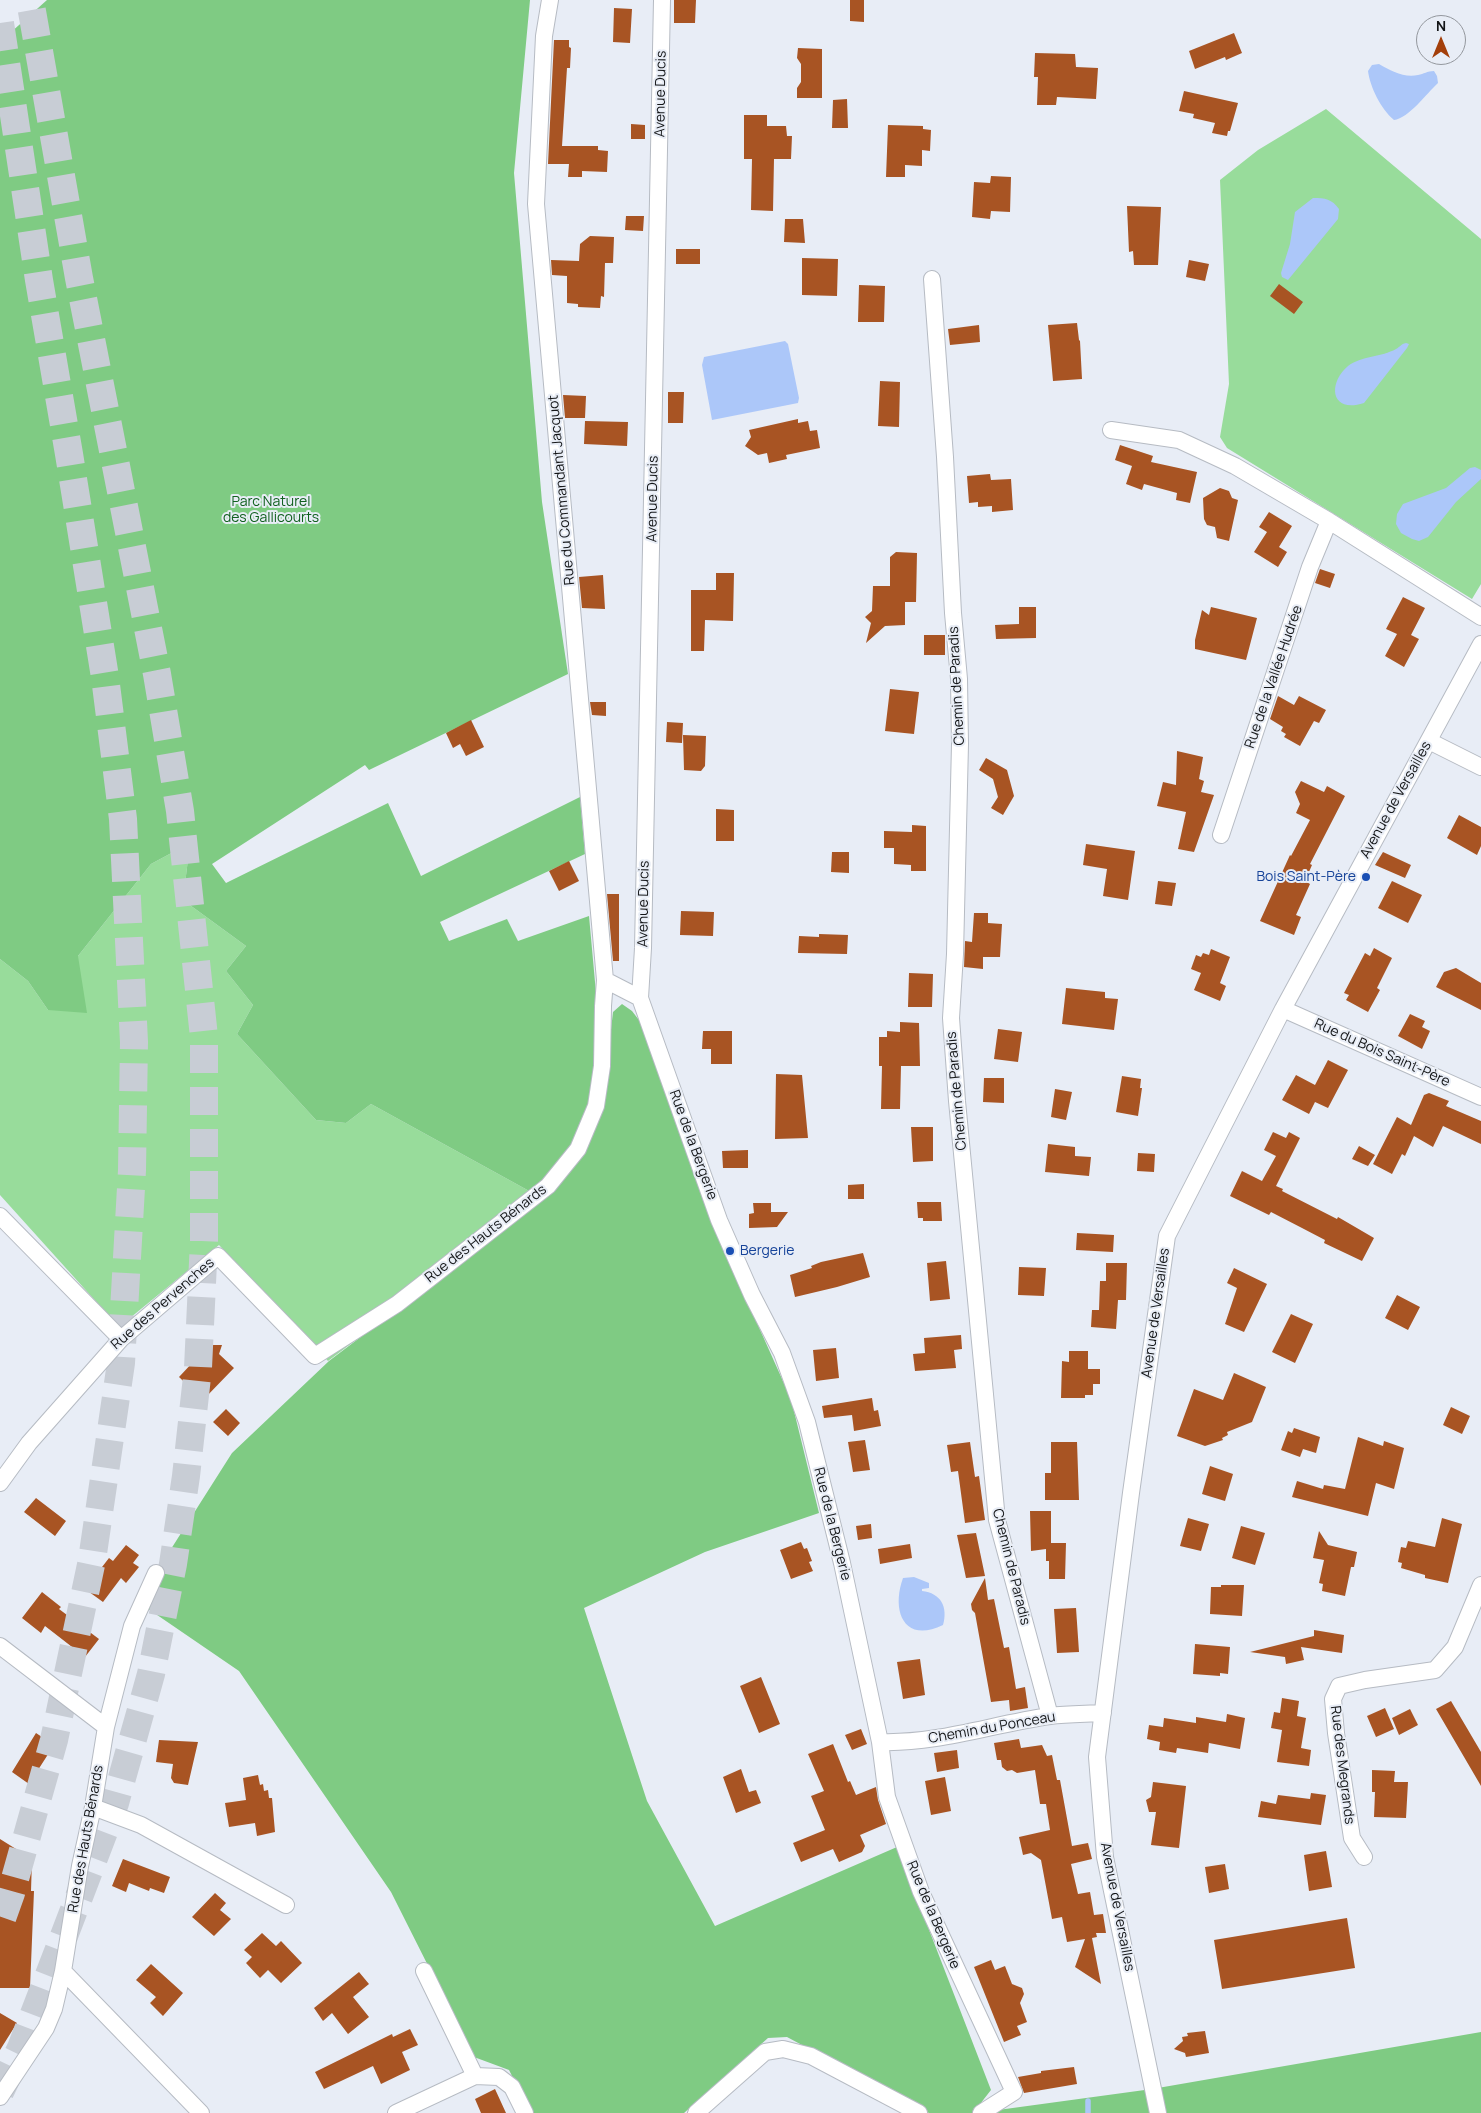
<!DOCTYPE html>
<meta charset="utf-8">
<style>
body{margin:0}
#map{position:relative;width:1481px;height:2113px;overflow:hidden;background:#e8edf6;font-family:Manrope,sans-serif}
canvas{display:block}
.north{position:absolute;left:1416px;top:15px;width:50px;height:50px;box-sizing:border-box;background:#e8edf6;border:1px solid #93979d;border-radius:50%;rotate:0deg;font-size:14px;font-weight:700;line-height:20px;text-align:center;color:#131517}
.north::after{content:'';display:block;margin:auto;width:18px;height:22px;background:#a33f0a;clip-path:polygon(50% 0,100% 100%,50% 72%,0 100%)}
</style>
<div id="map">
<canvas width="1481" height="2113"></canvas>
<div class="north">N</div>
</div>
<script>
const ctx = document.querySelector('canvas').getContext('2d');
ctx.lineJoin = 'round';
function paint(path, color) {
  ctx.fillStyle = color;
  ctx.fill(path, 'evenodd');
}
function trace(path, color, width, dash) {
  ctx.strokeStyle = color;
  ctx.lineWidth = width;
  ctx.lineCap = dash ? 'butt' : 'round';
  ctx.setLineDash(dash || []);
  ctx.stroke(path);
}
function drawText(font, color, halo, rows, align = 'center') {
  ctx.font = font + ' Manrope,sans-serif';
  ctx.lineWidth = 4;
  ctx.setLineDash([]);
  ctx.textBaseline = 'middle';
  ctx.strokeStyle = halo;
  ctx.fillStyle = color;
  for (const [text, x, y, turn = 0] of rows) {
    ctx.save();
    ctx.translate(x, y);
    ctx.rotate((+turn || 0) * Math.PI / 180);
    ctx.textAlign = isNaN(turn) ? turn : align;
    if (halo) ctx.strokeText(text, 0, 0);
    ctx.fillText(text, 0, 0);
    ctx.restore();
  }
}
paint(new Path2D(`
 M1326,109L1481,239V584L1472,599L1227,448L1220,437L1229,384L1220,180L1258,150Z
 M190,843L183,900L246,946L226,971L253,1005L237,1034L316,1120L346,1123L371,1104L531,1192L526,1212L328,1361L219,1245L119,1327L0,1195V959L28,981L48,1010L78,956L151,864Z`), '#98dc9b');
paint(new Path2D(`
 M47,0H530L514,173L542,502L568,674L369,770L365,765L212,864L226,883L388,803L421,876L580,797L585,854L440,922L449,941L507,919L518,941L589,916L599,1026L602,1109L613,1012L622,1004L632,1011L645,1028L714,1227L791,1399L819,1513L705,1552L584,1608L647,1801L715,1926L897,1847L991,2090L973,2113H929L787,2037L768,2038L684,2113H531L509,2070L474,2057L391,1892L239,1671L144,1606L164,1560L232,1453L329,1361L526,1212L531,1192L371,1104L346,1123L316,1120L237,1034L253,1005L226,971L246,946L183,900L190,843L151,864L78,956L87,1013L48,1010L28,981L0,959V42Z
 M1481,2032V2113H995L998,2110L1152,2089Z`), '#7fcb83');
paint(new Path2D(`
 M1379,64C1391,71 1404,78 1418,75C1424,74 1427,71 1434,71L1437,76L1438,83C1426,94 1409,118 1394,120C1381,109 1370,87 1368,71L1372,65Z
 M1313,198C1325,198 1332,199 1339,209L1338,219L1288,280L1282,277L1281,273L1290,244L1295,212Z
 M785,341L788,344L799,398L798,403L712,420L702,365L704,357Z
 M1406,343L1409,344L1407,348L1364,403C1331,414 1327,384 1348,366C1361,356 1382,357 1396,349C1400,347 1401,344 1406,343Z
 M1475,467L1481,470V479L1456,502L1428,537L1419,541L1412,539L1401,533L1396,524L1397,514L1403,504L1446,488L1470,468Z
 M914,1577L929,1583V1588L922,1589V1591C941,1593 948,1607 943,1625C904,1644 891,1611 903,1578Z`), '#acc7f9');
trace(new Path2D(`
 M1088,2101V2113`), '#acc7f9', 5.5);
paint(new Path2D(`
 M674,0H696L695,23H674Z
 M850,0H864V22L850,21Z
 M614,8L632,9L630,43L613,42Z
 M1234,33L1242,53L1226,60L1225,57L1195,69L1189,51Z
 M554,40H569V47L571,48L570,68H567L562,146H598V150L608,151L607,172L582,171V177H568L569,164H548Z
 M798,48L822,49V98H797V88L801,82V64L797,58Z
 M1035,53L1075,54L1076,67L1098,68L1096,99L1057,97L1056,105H1037L1038,77H1034Z
 M1184,91L1238,103L1230,131H1228L1227,136L1212,133L1215,123L1193,118L1194,114L1179,111Z
 M847,99L848,128H832L833,100Z
 M744,115H767V126H786L787,136H792L791,159H774L773,211L751,210L752,159H744Z
 M631,124L645,125V139H631Z
 M888,125L923,126V129L931,130L930,151L922,150V166L905,165V177H886Z
 M991,176L1011,177L1010,212L991,211L990,219L972,217L974,182L990,183Z
 M1127,206L1161,207L1158,265H1134L1133,251L1129,252Z
 M626,216H644L643,231L625,230Z
 M785,219H803L805,243L784,242Z
 M590,236L614,237L613,263H605L604,297L601,296L600,308L578,307V304L567,303V276L552,275L551,260L579,261L580,244Z
 M676,249H700V264H676Z
 M802,258L838,259L837,296L802,295Z
 M1189,260L1209,264L1205,281L1186,277Z
 M1279,284L1303,302L1294,314L1270,296Z
 M859,285L885,286L884,322H858Z
 M1077,323L1079,340L1080,341L1082,379L1053,381L1048,325Z
 M979,325L980,342L950,345L948,329Z
 M880,381L900,382L899,427L878,426Z
 M668,392H684L683,423H668Z
 M563,395L586,396L585,418H565Z
 M798,419V423L808,421L810,431L817,430L820,448L786,455L787,459L769,463L767,453L758,455L745,446L751,437L749,430Z
 M585,421L628,422L627,446L584,444Z
 M1120,445L1153,456L1151,462L1197,472L1190,503L1176,500L1177,493L1144,484L1142,490L1126,484L1132,466L1115,460Z
 M990,474L991,480L1011,479L1013,510L992,512V506L978,507V502L969,503L967,476Z
 M1220,488L1229,491L1232,498L1238,500L1229,541L1217,538L1215,527L1207,525L1204,519L1203,498Z
 M1269,512L1292,526L1279,547L1287,552L1278,567L1254,552L1267,532L1259,527Z
 M896,552L917,553L916,602H905V625L885,626L866,643L871,623L865,617L872,611L873,586H890V557Z
 M1320,569L1335,574L1330,588L1315,583Z
 M716,573H734L733,621L705,620L704,651H691V590H716Z
 M603,575L605,609L582,608L579,577Z
 M1403,597L1425,608L1411,635L1419,639L1404,667L1385,656L1397,634L1386,629Z
 M1019,607H1036V638L996,639L995,625L1019,624Z
 M1211,607L1257,618L1246,660L1195,649V640L1202,610L1209,615Z
 M924,635H945V655H924Z
 M890,689L919,692L914,734L885,731Z
 M1278,696L1294,705L1299,696L1326,710L1319,723L1314,721L1300,746L1284,737L1286,734L1281,731L1283,727L1270,719Z
 M590,702H606V716L592,715Z
 M471,720L484,747L466,756L460,744L453,748L446,733Z
 M667,722L683,723L682,743L666,742Z
 M683,735L706,736L705,766L701,771L684,770Z
 M1177,751L1203,757L1199,779L1204,781L1201,792L1214,795L1194,852L1178,849L1186,812L1157,806L1163,782L1176,785Z
 M986,758L1007,770L1014,796L1003,815L991,808L998,797L993,779L979,770Z
 M1301,781L1324,792L1327,786L1345,796L1310,864L1312,865L1305,881L1310,884L1296,915L1301,917L1294,935L1260,921L1290,855L1291,856L1310,820L1296,813L1300,804L1295,792Z
 M716,809L734,810V841H716Z
 M1459,815L1481,827V846L1477,855L1447,838Z
 M912,825L926,826V871H911V865L894,864V848H884V831L912,832Z
 M1086,844L1135,851L1128,900L1103,896L1107,869L1083,865Z
 M832,852H849V873L831,872Z
 M1383,852L1411,865L1405,878L1375,865Z
 M569,861L579,881L559,891L549,871Z
 M1158,881L1176,883L1172,906L1155,904Z
 M1392,881L1422,895L1408,923L1378,908Z
 M607,894H619V961H613Z
 M681,911L714,912L713,936L680,935Z
 M974,913H988V923L1002,924L1000,957H983V969L964,967L965,941L972,942Z
 M819,934L848,935L847,954L798,953L799,936L819,937Z
 M1374,948L1392,958L1377,988L1380,990L1368,1012L1346,1000L1349,995L1344,993L1365,953L1370,956Z
 M1211,949L1230,957L1220,983L1226,986L1220,1001L1194,990L1201,973L1191,969L1196,955L1201,957L1203,953L1209,955Z
 M1456,968L1481,983V1010L1436,987L1444,972Z
 M909,973L933,974L932,1007H908Z
 M1066,988L1105,992V998L1118,999L1114,1030L1062,1024Z
 M1410,1014L1425,1021L1422,1027L1430,1031L1422,1049L1398,1036Z
 M900,1022L919,1023L920,1066H901L900,1109H881L882,1066H879V1037H887V1031L900,1032Z
 M998,1029L1022,1032L1018,1062L994,1059Z
 M703,1031H732V1064H711V1049H702Z
 M1328,1060L1348,1070L1328,1108L1315,1102L1309,1114L1282,1100L1296,1075L1315,1085Z
 M776,1074L802,1075L808,1138L775,1139Z
 M1122,1076L1141,1079L1140,1088H1142L1138,1116L1116,1112Z
 M984,1078H1004V1103L983,1102Z
 M1055,1089L1072,1092L1066,1120L1051,1117Z
 M1429,1093L1449,1101L1446,1106L1481,1121V1144L1443,1126L1433,1147L1414,1136L1405,1156L1402,1154L1392,1174L1373,1164L1397,1117L1411,1125L1424,1095Z
 M911,1127H933V1161L913,1162Z
 M1273,1132L1286,1138L1289,1132L1300,1138L1276,1186L1283,1189L1282,1191L1337,1219L1338,1217L1374,1238L1362,1261L1324,1243L1325,1240L1302,1228L1271,1212L1269,1215L1230,1196L1242,1171L1262,1181L1276,1156L1264,1150Z
 M1048,1144L1075,1147V1156L1091,1157L1089,1176L1045,1172Z
 M1359,1146L1375,1155L1368,1166L1352,1159Z
 M748,1150V1168H723L722,1151Z
 M1138,1153L1155,1154L1154,1172L1137,1171Z
 M864,1184V1199H848V1185Z
 M917,1202H941L942,1221H923V1218H918Z
 M753,1203H771V1212H788L777,1227L749,1228V1214L754,1213Z
 M1077,1233L1114,1235L1113,1252L1076,1250Z
 M863,1253L870,1277L837,1287L795,1297L790,1275L812,1268L811,1266L821,1262Z
 M946,1261L950,1299L930,1301L927,1263Z
 M1106,1263H1127L1126,1300H1118L1116,1329L1091,1327L1092,1310H1099L1100,1281H1106Z
 M1019,1267L1046,1268L1044,1296L1018,1295Z
 M1234,1268L1267,1284L1244,1332L1225,1324L1237,1288L1227,1283Z
 M1397,1295L1420,1307L1408,1330L1385,1318Z
 M1291,1314L1313,1324L1295,1363L1272,1352Z
 M961,1335L962,1349L954,1350L956,1368L915,1371L913,1354L925,1353L924,1338Z
 M209,1345H222L219,1354L234,1368L203,1400L179,1377Z
 M836,1348L839,1378L816,1381L813,1350Z
 M1069,1351H1088V1369H1100V1384H1093V1395H1085V1398H1061L1062,1361L1069,1362Z
 M1234,1373L1266,1387L1252,1422L1227,1432L1228,1435L1222,1438L1223,1440L1205,1446L1177,1436L1194,1389L1223,1400Z
 M872,1398L874,1411L878,1410L881,1426L854,1431L852,1415L824,1418L822,1406Z
 M1451,1407L1470,1416L1462,1434L1443,1425Z
 M226,1409L240,1423L228,1436L213,1422Z
 M1294,1428L1320,1437L1316,1453L1303,1449L1300,1457L1281,1450L1288,1431L1292,1433Z
 M1358,1437L1383,1446L1384,1441L1404,1448L1394,1489L1376,1483L1368,1516L1292,1497L1297,1481L1323,1489L1324,1485L1345,1489Z
 M865,1440L870,1470L853,1472L848,1442Z
 M970,1442L975,1477L979,1476L985,1520L965,1523L958,1471L951,1472L947,1445Z
 M1051,1442H1077L1079,1500H1045V1473H1051Z
 M1210,1466L1233,1474L1225,1501L1202,1494Z
 M36,1498L66,1521L55,1536L24,1512Z
 M1030,1511H1051V1543H1066L1065,1579H1049V1561H1046V1549L1031,1551Z
 M1188,1518L1209,1524L1201,1551L1180,1546Z
 M1442,1518L1462,1524L1448,1583L1425,1578V1575L1401,1568L1402,1563L1398,1562L1401,1547L1406,1548L1408,1541L1435,1547Z
 M871,1524L872,1538L858,1540L856,1526Z
 M1241,1526L1265,1533L1255,1565L1232,1558Z
 M1319,1531L1328,1545L1357,1552L1354,1567H1351L1345,1596L1322,1591L1323,1584L1319,1583L1324,1560L1313,1558Z
 M976,1533L985,1576L966,1578L957,1535Z
 M801,1542L804,1549L807,1548L812,1561L809,1562L813,1571L791,1579L780,1550Z
 M910,1544L912,1558L880,1564L878,1549Z
 M126,1545L139,1555L133,1563L139,1567L126,1583L121,1578L103,1602L85,1589L109,1558L113,1561Z
 M985,1578L988,1600L994,1599L1004,1648L1009,1647L1016,1689L1025,1687L1028,1708L1010,1711L1009,1700L991,1702L975,1613L972,1610L971,1604Z
 M1221,1585H1244L1242,1616L1210,1614L1211,1587H1221Z
 M42,1592L61,1607L59,1609L99,1639L85,1657L45,1626L41,1633L22,1618Z
 M1076,1608L1079,1652L1057,1653L1054,1609Z
 M1314,1630L1344,1635L1342,1653L1301,1647L1304,1660L1286,1664L1285,1657L1250,1652L1314,1636Z
 M1195,1644L1230,1647L1228,1674L1220,1673V1676L1193,1674Z
 M920,1659L925,1695L903,1699L897,1662Z
 M761,1677L780,1724L759,1733L740,1686Z
 M1282,1698L1299,1701L1297,1716L1306,1718L1301,1748L1311,1750L1309,1766L1277,1762L1282,1730L1271,1728L1274,1712L1280,1713Z
 M1451,1701L1481,1752V1786L1436,1709Z
 M1385,1708L1394,1729L1376,1737L1367,1716Z
 M1410,1709L1418,1725L1399,1735L1392,1718Z
 M1227,1714L1245,1718L1240,1749L1209,1743L1208,1753L1177,1748L1176,1753L1159,1750L1160,1742L1147,1739L1149,1725L1163,1727L1164,1718L1196,1723V1717L1226,1722Z
 M861,1729L867,1744L852,1750L845,1735Z
 M36,1733L54,1745L29,1784L12,1772Z
 M1019,1739L1021,1748L1042,1745L1047,1756L1052,1755L1057,1780H1060L1072,1846L1088,1843L1092,1859L1071,1864L1078,1894L1090,1892L1094,1915L1103,1914L1106,1933H1096L1097,1937L1092,1938L1101,1984L1075,1967L1085,1939L1067,1942L1062,1917L1052,1919L1041,1860L1031,1853L1023,1855L1019,1837L1050,1830L1046,1804H1040L1035,1770L1017,1773L1012,1770L1007,1771L1002,1767L1001,1760H997L994,1743Z
 M159,1740L198,1742L188,1785L174,1783L171,1778L173,1764L156,1762Z
 M833,1744L848,1782L850,1781L856,1795L876,1787L878,1800L886,1824L860,1835L865,1846L862,1852L839,1862L833,1849L801,1862L793,1843L825,1830L811,1796L824,1791L808,1754Z
 M957,1750L959,1768L937,1772L934,1753Z
 M741,1769L749,1792L756,1790L761,1803L736,1813L723,1777Z
 M1372,1770L1395,1771L1394,1782H1408L1406,1818L1374,1817L1375,1792H1372Z
 M258,1775L260,1785L263,1784L264,1791L268,1790L269,1798H272L275,1832L257,1836L255,1823L229,1827L225,1803L246,1800L243,1778Z
 M945,1777L951,1811L931,1815L925,1781Z
 M1153,1782L1186,1786L1179,1848L1151,1845L1156,1812H1149L1146,1800L1151,1797Z
 M1311,1793L1326,1795L1321,1825L1258,1817L1261,1801L1276,1804L1278,1795L1310,1799Z
 M0,1839L32,1859L31,1891H34L30,1988H0Z
 M1326,1851L1332,1887L1309,1891L1304,1855Z
 M123,1859L170,1877L164,1893L150,1888L149,1891L129,1883L126,1892L112,1886Z
 M1225,1864L1229,1889L1209,1893L1205,1867Z
 M215,1893L226,1903L220,1910L231,1919L214,1936L192,1917Z
 M1347,1918L1355,1968L1222,1989L1214,1940Z
 M262,1933L276,1946L281,1941L302,1963L281,1983L268,1970L260,1978L246,1963L252,1957L244,1950Z
 M991,1960L995,1970L1005,1966L1012,1984L1022,1988L1024,1994L1020,2003L1027,2022L1017,2026L1021,2035L1004,2042L974,1967Z
 M151,1964L183,1993L163,2016L150,2003L156,1997L136,1980Z
 M359,1972L369,1984L353,1997L369,2017L348,2034L332,2013L323,2021L314,2008Z
 M0,2013L17,2023L0,2050Z
 M410,2029L418,2045L402,2052L410,2070L381,2084L373,2066L324,2089L315,2072L392,2034L393,2037Z
 M1205,2031L1209,2053L1186,2057L1185,2053L1174,2049L1183,2041L1182,2037L1188,2036L1187,2033Z
 M1074,2067L1077,2084L1024,2093L1018,2077L1041,2073V2071Z
 M495,2089L506,2113H481L475,2099Z`), '#a85423');
trace(new Path2D(`
 M0,23L39,280L69,454L105,677L123,819L134,1042L132,1170L121,1363L92,1560L54,1740L11,1893L0,1924
 M0,2092L21,2048L115,1803L151,1674L173,1564L186,1476L198,1368L204,1241V1037L180,811L157,674L79,278L30,0`), '#c8cdd5', 28, [28, 14]);
const street = new Path2D(`
 M932,279L945,457L953,613L959,679L960,744L955,954L951,1018L957,1101L997,1520L1050,1716
 M1111,430L1179,440L1235,466L1329,521L1481,617
 M1429,741L1481,767
 M1221,835L1310,567L1329,521
 M605,980L640,998L719,1220L752,1295L782,1353L807,1422L842,1563L880,1742L887,1797L921,1892L1014,2092L981,2113
 M640,998L643,948L662,0
 M1283,1009L1481,1097
 M0,1216L121,1339
 M0,1483L29,1443L121,1339L218,1256L315,1356L397,1304L548,1186L578,1149L596,1106L602,1066L603,1006L605,980L536,204L544,36L550,0
 M0,1646L106,1727
 M880,1742C938,1744 993,1724 1050,1716C1067,1714 1086,1714 1103,1713
 M93,1807L141,1825L286,1905
 M1364,1857L1352,1838L1336,1733L1333,1699L1339,1686L1365,1680L1435,1670L1455,1647L1481,1585
 M63,1971L201,2113
 M424,1971L475,2076
 M0,2097L46,2028L54,2009L63,1971L80,1866L93,1807L106,1727L132,1626L156,1573
 M396,2113L475,2076L499,2077L512,2087L525,2113
 M696,2113L765,2052L783,2049L811,2056L919,2113
 M1158,2113L1105,1857L1097,1757L1131,1493L1167,1236L1283,1009L1481,644`);
trace(street, '#b6bbc3', 18);
trace(street, '#fff', 16);
for (const [x, y, r, color] of [
 [1366,877,5,"#1a4fb4"],
 [730,1251,5,"#1a4fb4"]
]) {
  const dot = new Path2D();
  dot.arc(x, y, r, 0, 2 * Math.PI);
  ctx.fillStyle = color;
  ctx.fill(dot);
  trace(dot, '#e8edf6', 2);
}
drawText('14px', '#131517', '#e8edf6', [
 ["Avenue Ducis",661,94,-89],
 ["Rue du Commandant Jacquot",562,490,-95],
 ["Avenue Ducis",653,499,-89],
 ["Rue de la Vallée Hudrée",1274,677,-71],
 ["Chemin de Paradis",957,686,-93],
 ["Avenue de Versailles",1396,800,-61],
 ["Avenue Ducis",644,904,-89],
 ["Rue du Bois Saint-Père",1382,1053,24],
 ["Chemin de Paradis",957,1091,-95],
 ["Rue de la Bergerie",693,1145,70],
 ["Rue des Hauts Bénards",486,1234,-38],
 ["Rue des Pervenches",163,1304,-41],
 ["Avenue de Versailles",1156,1313,-82],
 ["Rue de la Bergerie",832,1524,76],
 ["Chemin de Paradis",1011,1567,76],
 ["Chemin du Ponceau",992,1728,-10],
 ["Rue des Megrands",1342,1765,83],
 ["Rue des Hauts Bénards",86,1839,-80],
 ["Avenue de Versailles",1117,1907,79],
 ["Rue de la Bergerie",933,1915,67]
]);
drawText('14px', '#11611f', '#e8edf6', [
 ["Parc Naturel",271,502],
 ["des Gallicourts",271,518]
]);
drawText('14px', '#164399', '#e8edf6', [
 ["Bois Saint-Père",1356,877],
 ["Bergerie",740,1251,"left"]
], 'right');
</script>
